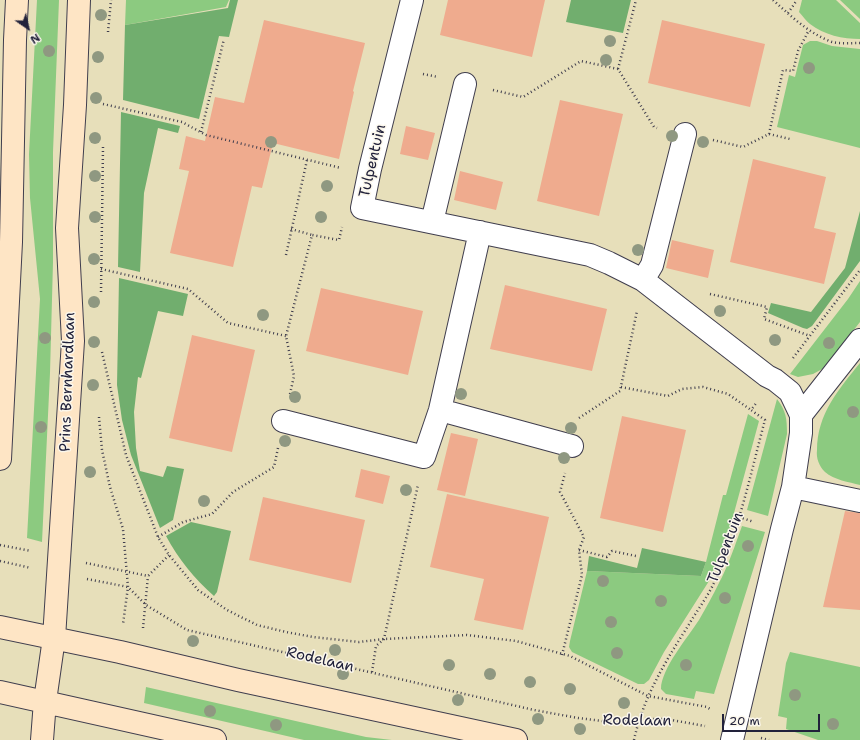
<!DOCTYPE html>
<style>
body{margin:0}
#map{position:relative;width:860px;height:740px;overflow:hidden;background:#e7dfba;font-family:"Shantell Sans",sans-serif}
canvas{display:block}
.north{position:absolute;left:8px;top:8px;width:40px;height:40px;-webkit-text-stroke:3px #fbf7ec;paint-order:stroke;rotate:146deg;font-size:11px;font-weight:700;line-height:16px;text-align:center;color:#22223b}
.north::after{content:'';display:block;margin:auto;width:14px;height:18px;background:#22223b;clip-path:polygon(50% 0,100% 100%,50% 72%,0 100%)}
.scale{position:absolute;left:722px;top:714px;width:98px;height:18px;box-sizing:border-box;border:2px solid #22223b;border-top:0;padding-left:5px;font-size:12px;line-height:14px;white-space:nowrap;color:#22223b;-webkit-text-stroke:3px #fbf7ec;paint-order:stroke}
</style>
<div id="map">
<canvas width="860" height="740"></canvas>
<div class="north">N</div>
<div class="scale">20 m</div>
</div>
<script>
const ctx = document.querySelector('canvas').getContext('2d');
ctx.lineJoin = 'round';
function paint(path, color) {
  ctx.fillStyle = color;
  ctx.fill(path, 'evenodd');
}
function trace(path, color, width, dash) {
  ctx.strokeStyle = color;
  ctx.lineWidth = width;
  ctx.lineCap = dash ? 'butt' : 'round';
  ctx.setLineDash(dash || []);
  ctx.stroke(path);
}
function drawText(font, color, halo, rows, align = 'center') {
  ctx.font = font + ' "Shantell Sans",sans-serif';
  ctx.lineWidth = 3;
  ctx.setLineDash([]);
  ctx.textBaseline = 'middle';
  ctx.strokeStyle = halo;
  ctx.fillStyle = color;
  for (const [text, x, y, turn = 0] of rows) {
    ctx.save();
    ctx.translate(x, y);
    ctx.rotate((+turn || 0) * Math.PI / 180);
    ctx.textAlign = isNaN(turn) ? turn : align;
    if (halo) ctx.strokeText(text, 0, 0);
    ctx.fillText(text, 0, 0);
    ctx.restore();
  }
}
paint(new Path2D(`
 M37,0H59L53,152V262L50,373L42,542L27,538L40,299L30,198L29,154Z
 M126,0H229L226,7L125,25Z
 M802,0H836L860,23V39C843,39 824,35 810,24C806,21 803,16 799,12Z
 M840,0H860V19Z
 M810,41H817L832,46L860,49V148L777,127L789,75L795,77L803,45Z
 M860,281V322L824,368L813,374L798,377L790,374L848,299Z
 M860,363V485C849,482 834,480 825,472C819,466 816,458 817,450C817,414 839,389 860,363Z
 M777,399C786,411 787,418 787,434L768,516L747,510Z
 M748,414L759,421L728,535L709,581L664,652L649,680L644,684H638L572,652L569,647L570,641L587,571L701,576L706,562L723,495H726Z
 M742,526L765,532L714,694L696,691L694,699L666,694L661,689C661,669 688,637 699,620C706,608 713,595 719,583C729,564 735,545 742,526Z
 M790,652L860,667V740H818L786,729L787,718L778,716L786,663Z
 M146,687L366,737L392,740H304L144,703Z`), '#8cca80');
paint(new Path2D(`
 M230,0H238L229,37L219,36L199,119L123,100L125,25L228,8Z
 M571,0H631L623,33L566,22Z
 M121,112L180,126L178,133L158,128L144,193L140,272L118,267Z
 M860,211V261L812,326L807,329L803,328L768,313L771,303L811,312L845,268Z
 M119,278L188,294L183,316L158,311L141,378L138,377L134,412L136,448L140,471L163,477L167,466L184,469L173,520L160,528L131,455L122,420L117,385Z
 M191,522L231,531L217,592L214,596C194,578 179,560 166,536Z
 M642,548L706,562L701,576L587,571L589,556L637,568Z`), '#71ae6e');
paint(new Path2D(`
 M448,0H545L532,57L440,35Z
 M264,20L365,43L353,91L354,92L339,159L273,143L262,188L252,186L233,267L170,253L189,171L179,169L186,136L205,141L215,97L244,103Z
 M662,20L765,44L750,107L648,83Z
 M560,100L623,114L599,216L537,201Z
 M406,126L435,133L428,160L400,154Z
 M753,159L826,177L814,228L836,233L824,284L730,262Z
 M460,171L503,182L496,210L454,200Z
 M672,240L714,250L708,278L666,268Z
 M505,285L607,309L592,371L490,349Z
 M321,288L423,311L408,375L306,351Z
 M192,335L255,350L232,452L169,438Z
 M622,416L686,430L663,532L600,518Z
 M451,433L478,439L465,496L437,490Z
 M361,469L390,476L383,504L355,497Z
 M447,494L549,517L523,630L474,620L484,579L430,567Z
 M263,497L365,520L351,583L249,560Z
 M845,511L860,513V610L823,607Z`), '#efab8e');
const street = new Path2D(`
 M412,0L370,169L362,208L590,255L609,263L643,280L767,376L775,380L790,392L801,415V433L793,487L782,529L732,740
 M432,222L465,84
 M643,280L652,265L685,134
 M440,410L572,446
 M801,415L860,340
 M283,421L424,457L440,410L480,232
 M793,487L860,501`);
const secondary = new Path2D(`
 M0,459L11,242L15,40L17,0
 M0,627L120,652L238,680L516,740
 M0,692L215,740
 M42,740L45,701L54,638L73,341L67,228L75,105L79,0`);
trace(street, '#403e4e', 24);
trace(secondary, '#403e4e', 24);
trace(new Path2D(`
 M773,0C791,16 808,33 832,42C840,44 851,43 860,43
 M788,13L797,0
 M108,32L111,0
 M618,69L636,0
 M423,74L438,77
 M493,90L523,97L581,61L618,69L654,127L657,128
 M103,104L182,122L206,135L341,168
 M201,132L224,39
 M769,134L790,139
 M713,140L743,147L769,134L783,70L793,71L798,51L809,30
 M291,229L312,235
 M286,255L307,160
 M101,269L188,289L228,323L286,336
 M101,292L103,147
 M710,294L767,307L764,319L810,336
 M102,352L126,455L158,537L169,555L198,590L227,610L257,625L286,632L313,637L359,642L384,639L467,635L516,641L570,656L648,696L707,707L710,709
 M793,358L860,270
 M621,387L668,396L682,389L703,387L728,394L751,410
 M290,394L294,376L286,336L312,235L339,240L342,227
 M99,417L102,450L110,487L123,529L128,587L123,624
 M579,418L620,391L637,311
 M739,517L754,522
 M158,537L183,522L212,514L233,492L274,467L278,448
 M0,545L31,551
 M579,550L607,557L612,551L636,556
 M0,561L31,568
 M86,563L148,576L169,555
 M87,579L128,587L146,605L187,630L534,710L578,718L618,723L638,719H666L705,726
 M143,628L148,576
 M562,655L582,575L579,550L584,537L560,492L565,473
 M372,672L376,646L384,639L418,485
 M761,738L769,740
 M634,740C643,698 665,662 688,626C696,612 706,599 713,585C739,533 750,475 765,420L751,410L757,402`), '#403e4e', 2.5, [1, 3]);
trace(street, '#fff', 22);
trace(secondary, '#fee5c5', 22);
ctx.fillStyle = '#8f9881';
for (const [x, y] of [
 [101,15],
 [610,41],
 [49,51],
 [98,57],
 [606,60],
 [809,68],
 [96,98],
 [672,136],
 [95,138],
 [271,142],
 [703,142],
 [95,176],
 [327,186],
 [95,217],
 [321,217],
 [638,250],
 [94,259],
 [94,302],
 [720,311],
 [263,315],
 [45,338],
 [775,340],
 [94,342],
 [829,343],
 [93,385],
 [461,394],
 [295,397],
 [853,412],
 [41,427],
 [571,428],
 [285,441],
 [564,458],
 [90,472],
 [406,490],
 [204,501],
 [748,546],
 [603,581],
 [725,598],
 [661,601],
 [611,622],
 [193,641],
 [335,650],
 [617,653],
 [449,665],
 [686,665],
 [343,674],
 [490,674],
 [530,682],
 [570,689],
 [795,695],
 [458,700],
 [624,703],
 [210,711],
 [538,719],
 [833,724],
 [276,725],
 [580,729]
]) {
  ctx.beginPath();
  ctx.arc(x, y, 6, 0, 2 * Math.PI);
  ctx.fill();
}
drawText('15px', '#22223b', '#fbf7ec', [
 ["Tulpentuin",373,161,-77],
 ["Prins Bernhardlaan",68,382,-88],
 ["Tulpentuin",726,548,-69],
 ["Rodelaan",320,660,13],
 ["Rodelaan",637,721,1]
]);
</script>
